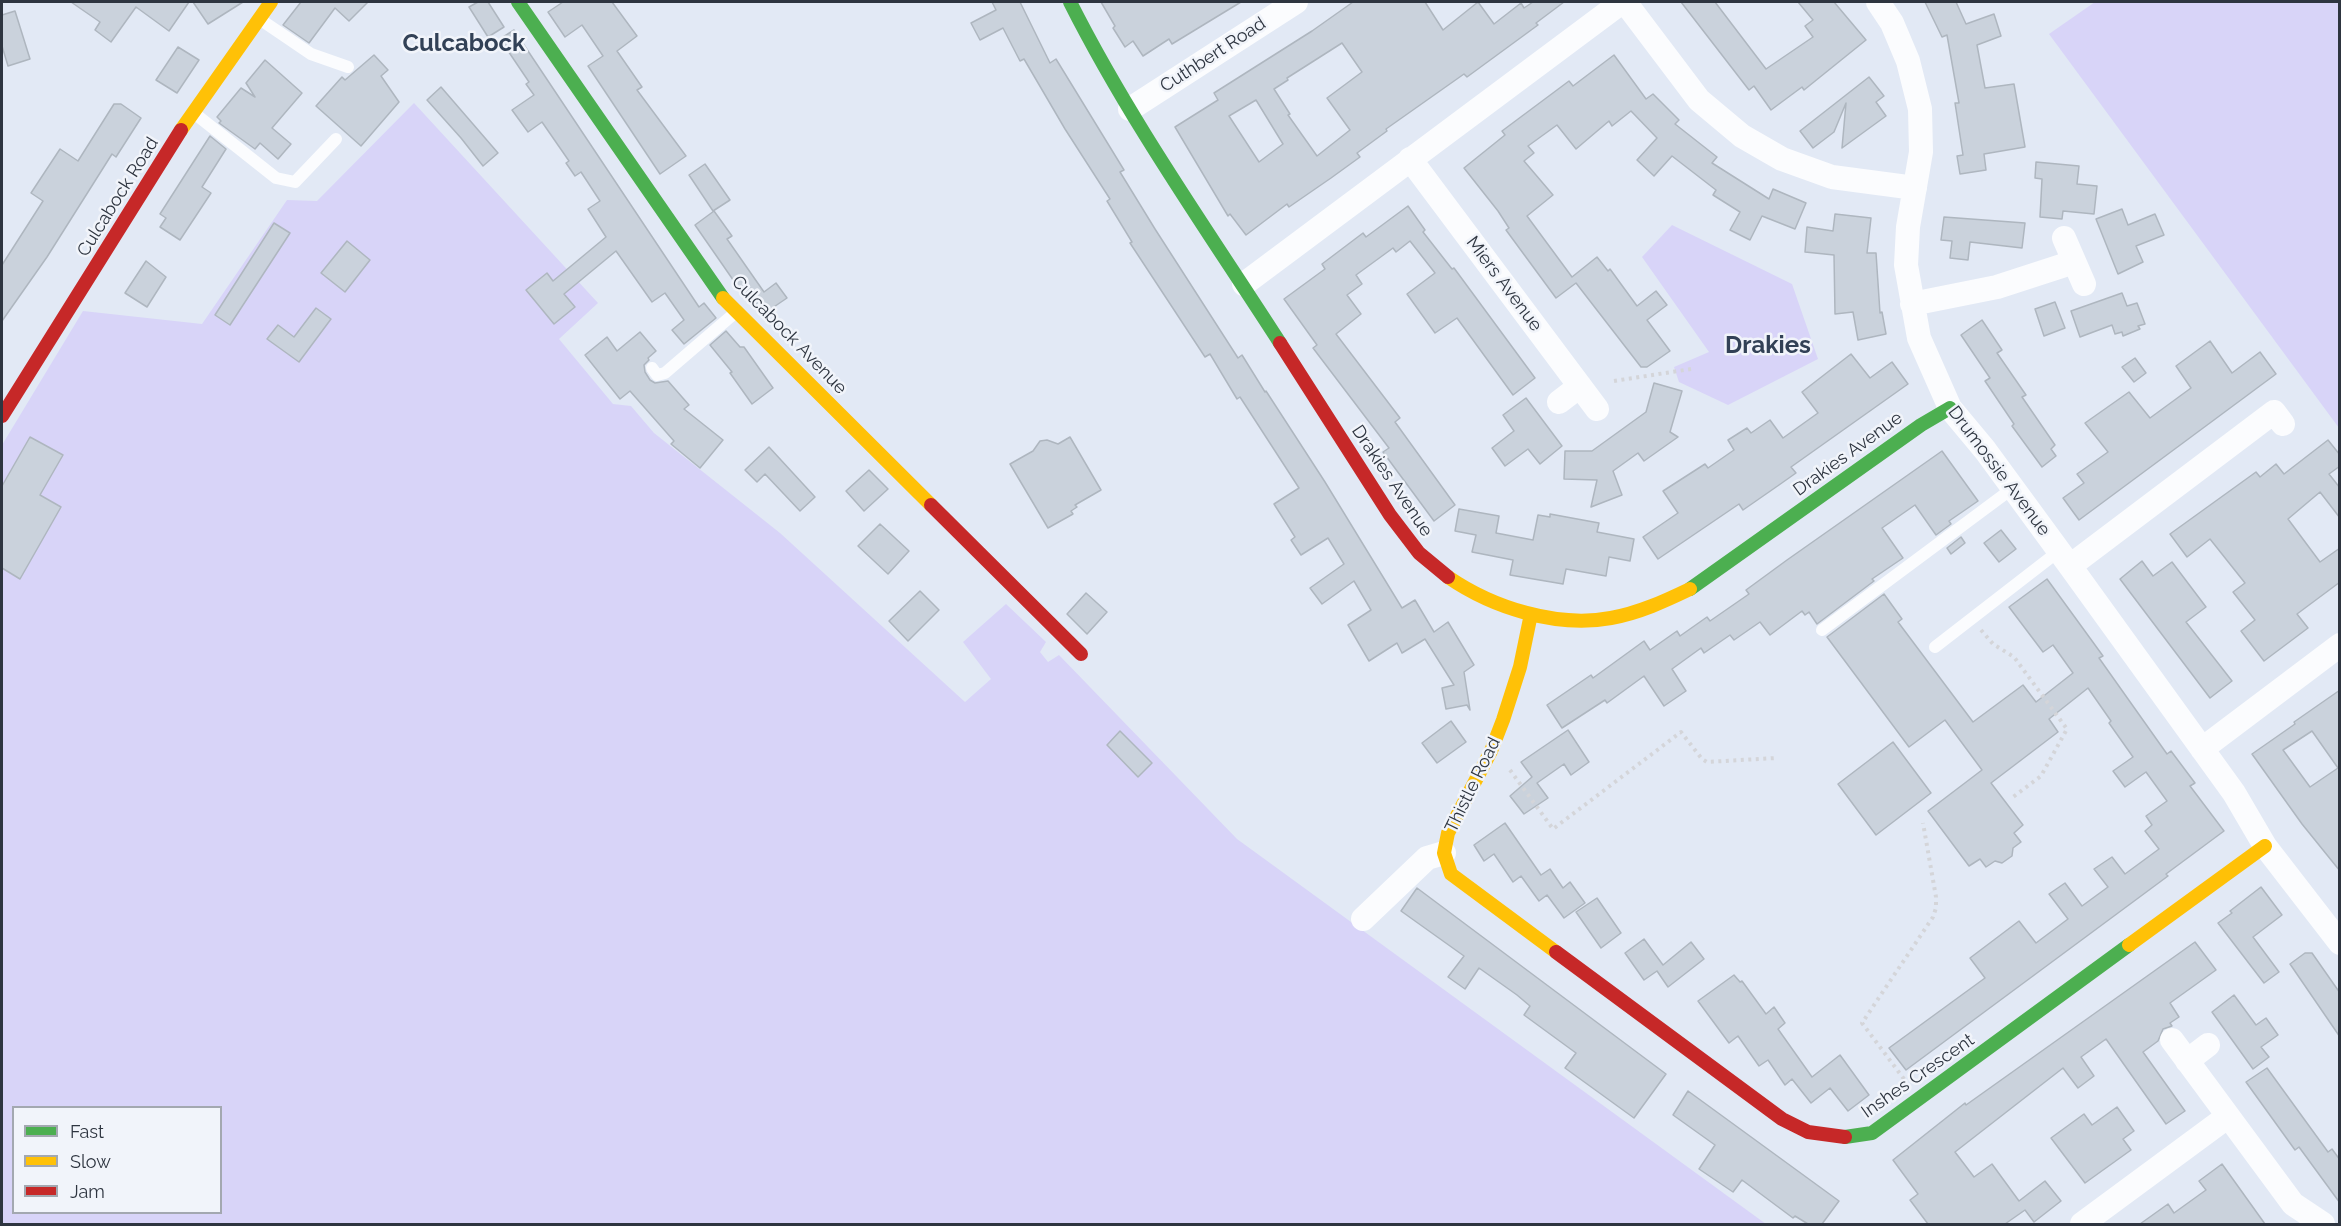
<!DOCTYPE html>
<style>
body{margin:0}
#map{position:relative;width:2341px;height:1226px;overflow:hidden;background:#e2e9f5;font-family:Raleway,sans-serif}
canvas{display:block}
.frame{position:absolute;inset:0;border:3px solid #2e3540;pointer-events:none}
.legend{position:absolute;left:12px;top:1106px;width:210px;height:108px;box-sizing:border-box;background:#f1f4fa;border:2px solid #a3a8b0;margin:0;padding:8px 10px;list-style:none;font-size:18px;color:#2e3540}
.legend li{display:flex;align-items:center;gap:12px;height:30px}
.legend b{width:30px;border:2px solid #a3a8b0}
</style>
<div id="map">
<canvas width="2341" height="1226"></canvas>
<div class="frame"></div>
<ul class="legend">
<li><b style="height:8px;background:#4caf50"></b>Fast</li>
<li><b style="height:8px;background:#ffc107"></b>Slow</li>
<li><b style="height:8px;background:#c62828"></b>Jam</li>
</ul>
</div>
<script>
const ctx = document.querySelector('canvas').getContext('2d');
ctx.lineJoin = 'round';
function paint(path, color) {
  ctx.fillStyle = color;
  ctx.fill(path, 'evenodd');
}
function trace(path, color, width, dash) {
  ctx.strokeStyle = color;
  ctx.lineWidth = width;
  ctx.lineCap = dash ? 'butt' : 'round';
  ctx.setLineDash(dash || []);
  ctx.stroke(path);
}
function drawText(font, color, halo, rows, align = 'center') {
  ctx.font = font + ' Raleway,sans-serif';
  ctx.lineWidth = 5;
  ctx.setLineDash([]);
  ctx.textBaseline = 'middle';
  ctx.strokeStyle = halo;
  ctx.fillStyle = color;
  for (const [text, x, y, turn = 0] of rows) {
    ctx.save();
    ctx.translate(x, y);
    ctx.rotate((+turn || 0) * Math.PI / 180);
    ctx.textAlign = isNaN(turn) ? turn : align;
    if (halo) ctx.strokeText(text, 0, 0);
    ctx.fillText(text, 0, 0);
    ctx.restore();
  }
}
paint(new Path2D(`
 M2095,2H2339V428L2049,34Z
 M414,103L598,303L559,339L613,404L631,406L654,433L780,533L965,702L991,679L963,642L1006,604L1046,642L1040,652L1048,662L1059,655L1237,839L1766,1224H2V445L83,311L202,324L287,200L317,201ZM14,1108H220V1212H14Z
 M1672,225L1792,284L1818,359L1728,405L1679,382L1674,367L1709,352L1642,257Z`), '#d8d4f8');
const building = new Path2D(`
 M71,2H189L169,31L136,7L111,42L95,30L100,22Z
 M193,2H243L208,24Z
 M301,2H368L349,21L335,8L309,43L283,25Z
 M478,2H488L504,27L488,37L469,7Z
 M563,2H612L637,36L617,51L642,87L637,90L686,156L660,174L588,66L603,56L582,25L565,37L548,12Z
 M992,2H1020L1050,63L1056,59L1124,170L1120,172L1155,229L1238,358L1242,355L1265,392L1266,391L1325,482L1402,608L1415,600L1434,632L1448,622L1474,665L1464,672L1470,710L1467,705L1446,709L1442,688L1454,685L1425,639L1402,653L1397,643L1369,661L1348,625L1371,610L1354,581L1322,604L1310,588L1344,564L1328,538L1301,555L1291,540L1295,537L1274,504L1299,488L1240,397L1237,399L1210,354L1205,357L1130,243L1132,242L1107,201L1110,199L1065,129L1024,59L1020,61L1003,28L980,40L971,23L996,10Z
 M1101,2H1241L1172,44L1169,39L1143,56L1133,41L1125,47L1113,28L1115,26Z
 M1353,2H1425L1443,30L1478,2L1494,24L1521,3L1524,8L1533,2H1564L1536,23L1538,25L1467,77L1464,74L1386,129L1387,131L1357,153L1360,157L1331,178L1289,207L1287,204L1246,235L1230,214L1228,216L1175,127L1218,100L1214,93L1312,31ZM1342,43L1362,72L1327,98L1350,130L1317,156L1288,115L1290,114L1274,89L1288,80L1287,78ZM1256,100L1283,144L1259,162L1229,116Z
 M1681,2H1715L1766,69L1813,37L1805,26L1813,20L1798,2H1834L1866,40L1804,90L1802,87L1771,110L1754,86L1749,90Z
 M1925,2H1956L1966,24L1994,14L2001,36L1977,45L1985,88L2014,84L2025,147L1984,154L1986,170L1960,174L1957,156L1963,155L1955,103H1959L1947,35L1942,37Z
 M15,11L30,59L8,66L2,46V15Z
 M514,30L699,307L704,303L716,318L684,344L672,330L684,320L665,293L652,302L616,251L564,294L575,307L554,324L526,290L547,273L553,281L606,237L588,209L600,201L581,172L575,176L566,163L569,161L542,122L528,132L512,110L534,95L526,84L529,82L500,39Z
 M178,47L199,60L177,93L156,80Z
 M374,55L388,70L381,76L399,102L361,146L316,106L342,77L345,80Z
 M1614,55L1646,99L1653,94L1679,120L1675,124L1717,157L1712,163L1769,199L1773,189L1806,203L1795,229L1762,216L1750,240L1730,230L1740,212L1713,195L1716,190L1672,156L1654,176L1637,160L1657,138L1631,111L1612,126L1609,121L1576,149L1557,125L1528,146L1534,153L1524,161L1553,195L1527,216L1572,277L1597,257L1608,271L1610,269L1637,306L1656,291L1667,305L1647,320L1670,351L1647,367H1641L1576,283L1556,298L1506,230L1509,228L1498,211L1464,168L1505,135L1502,131L1569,81L1573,86Z
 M265,60L302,93L272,128L291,144L278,159L260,143L255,149L219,123L221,121L217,117L241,88L255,97L246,83Z
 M1869,77L1884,96L1876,102L1886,116L1842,148L1846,103L1834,132L1813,148L1800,131Z
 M441,87L498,153L483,166L461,138L427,100Z
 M114,104H121L141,118L116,157L112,154L47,257L2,321V265L43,201L31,193L60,149L78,161Z
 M210,136L226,149L202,187L211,193L180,240L160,227L166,218L160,214Z
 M2036,162L2079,166L2077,184L2097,186L2094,214L2063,211L2062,219L2040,217L2042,179L2035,178Z
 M705,164L730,200L713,211L689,175Z
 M1408,206L1425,230L1423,232L1452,269L1454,268L1535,378L1513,395L1457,318L1435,333L1407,294L1435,273L1410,241L1396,252L1393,248L1356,275L1362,284L1347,295L1361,314L1336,334L1400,418L1395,422L1455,505L1434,521L1383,452L1389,448L1313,348L1317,345L1284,299L1325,269L1322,264L1363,233L1366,237Z
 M2122,209L2128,225L2155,214L2164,235L2136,246L2143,262L2118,274L2096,219Z
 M714,211L732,236L727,239L764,292L776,283L787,298L765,313L738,287L695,225Z
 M1835,214L1871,218L1867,253H1876L1880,313L1882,312L1886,334L1858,340L1853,312L1835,314L1834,255L1805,252L1807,227L1833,231Z
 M1944,217L2025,223L2022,248L1970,242L1968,260L1950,258L1952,241L1941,240Z
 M274,223L290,233L230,325L215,315Z
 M347,241L370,260L345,292L321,273Z
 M146,261L166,277L147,307L125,293Z
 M2122,293L2127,306L2137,303L2145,324L2138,326L2140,329L2123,336L2122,332L2115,334L2112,325L2080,337L2071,311Z
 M2055,302L2065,328L2044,336L2035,309Z
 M316,308L331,319L299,362L267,339L278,325L294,337Z
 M1982,320L2002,350L1997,353L2026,395L2022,397L2055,445L2051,449L2056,456L2042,467L2012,426L2014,424L1985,381L1990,378L1961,335Z
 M726,331L740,347H744L773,388L752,404L730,373L732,372L710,345Z
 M640,332L656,351L648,358L649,360L644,365L645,372L650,380L655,383L668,381L689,405L684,409L723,440L700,468L671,444L674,441L630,391L620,399L585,355L607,337L617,351Z
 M2210,341L2232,373L2260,352L2276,374L2079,520L2063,498L2084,483L2077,474L2108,452L2085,423L2129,392L2150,418L2191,388L2176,366Z
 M1851,354L1870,378L1892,362L1908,384L1791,467L1796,473L1779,485L1743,510L1739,504L1658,559L1643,537L1678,513L1663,491L1705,464L1708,468L1734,450L1728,440L1747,428L1751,433L1770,420L1783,438L1818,413L1802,392Z
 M2135,358L2146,373L2134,382L2122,367Z
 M1654,383L1682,391L1670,432L1678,437L1644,461L1638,453L1613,471L1622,495L1591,507L1597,480L1564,479L1565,451H1592L1646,412Z
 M1526,398L1562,446L1540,464L1528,449L1505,466L1492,448L1514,431L1503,415Z
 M30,437L63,455L40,495L61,507L20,579L2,568V486Z
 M1070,437L1101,490L1075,505L1077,507L1071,511L1073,514L1048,528L1010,464L1033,451L1040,441L1047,440L1058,444Z
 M2328,440L2340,455V466L2329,474L2340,488V518L2320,492L2288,519L2320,562L2340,548V582L2297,614L2308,628L2264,661L2241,631L2255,620L2233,592L2245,583L2210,539L2187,557L2170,534L2256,472L2260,477L2276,464L2284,474Z
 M769,447L815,497L800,511L765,474L757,482L745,470Z
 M1942,451L1978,501L1949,521L1951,524L1936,535L1915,505L1882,528L1903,558L1872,579L1874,581L1817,624L1809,612L1805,615L1802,611L1770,635L1760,622L1734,640L1730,635L1704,653L1701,648L1672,669L1686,691L1664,706L1644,676L1607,703L1605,700L1562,728L1547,705L1591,675L1593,678L1644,641L1650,650L1677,631L1680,636L1707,617L1710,621L1749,594L1746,590L1787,560Z
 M869,470L888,489L864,511L846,491Z
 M1459,509L1499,516L1496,533L1533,540L1538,515L1550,517V514L1599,523L1597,532L1634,539L1630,561L1609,557L1606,576L1566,569L1563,584L1510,575L1513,560L1472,552L1476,535L1455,531Z
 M880,524L909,551L888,574L858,546Z
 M2001,530L2016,549L1999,562L1984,543Z
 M1961,537L1965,543L1951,554L1947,548Z
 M2142,561L2153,576L2172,562L2206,607L2186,622L2232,681L2210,698L2120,579Z
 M2047,579L2103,656L2099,658L2167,754L2171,751L2195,783L2190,786L2224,831L2166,874L2168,876L1906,1070L1889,1048L1985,978L1970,958L2019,921L2036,943L2068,919L2049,894L2065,883L2082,906L2108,887L2094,869L2112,857L2125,874L2159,849L2145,831L2152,825L2146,816L2167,801L2146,772L2125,787L2113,771L2133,757L2109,723L2111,721L2088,688L2049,719L2058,732L1991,783L2023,825L2014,833L2021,842L2013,848L2012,856L2002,863L1995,861L1986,867L1980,859L1969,866L1928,811L1982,770L1945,720L1909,747L1827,637L1884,594L1902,619L1898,622L1973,722L2023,685L2036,702L2073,673L2053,645L2043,652L2009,607Z
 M920,591L939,610L908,641L889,621Z
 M1086,593L1107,612L1087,634L1067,614Z
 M2340,690V871L2302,824L2252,754L2295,724L2294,722ZM2312,731L2338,768L2310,787L2283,750Z
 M1451,721L1466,742L1437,763L1422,743Z
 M1568,730L1589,762L1571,775L1564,764L1537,783L1548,798L1524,814L1510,796L1532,777L1521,762Z
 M1120,731L1152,763L1138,777L1107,745Z
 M1893,742L1931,793L1876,835L1838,784Z
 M1505,823L1541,875L1550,869L1563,888L1570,882L1585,903L1564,918L1547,895L1539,901L1521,876L1513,882L1494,854L1484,861L1474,845Z
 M2261,887L2282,915L2253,937L2279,972L2264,983L2218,923L2232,913L2230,911Z
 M1417,888L1666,1074L1634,1118L1565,1068L1576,1053L1524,1015L1530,1006L1517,995L1479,968L1465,989L1448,977L1464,956L1401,911Z
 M1597,898L1621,933L1601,948L1576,912Z
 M1644,939L1663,965L1691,942L1704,959L1668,987L1657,971L1644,980L1625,953Z
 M2195,942L2216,970L2170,1003L2179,1017L2170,1023L2172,1026L2163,1029L2158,1041L2143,1052L2185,1111L2166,1124L2106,1039L2081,1057L2094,1076L2078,1088L2063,1068L1955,1152L1974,1177L1992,1164L2019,1201L2045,1181L2061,1201L2034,1222L2025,1210L2005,1224H1928L1910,1200L1918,1194L1893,1160L1965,1103L1966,1105Z
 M2305,953H2312L2340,993V1037L2290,964Z
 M1734,975L1740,982L1742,981L1766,1014L1774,1007L1785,1023L1778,1029L1812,1077L1840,1055L1869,1095L1848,1111L1830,1088L1811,1103L1792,1079L1785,1085L1768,1060L1759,1066L1738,1036L1729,1043L1698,1001Z
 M2234,995L2256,1025L2266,1018L2278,1035L2261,1047L2269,1057L2253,1069L2212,1012Z
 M2267,1068L2328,1152L2332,1149L2340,1160V1203L2299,1147L2295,1150L2246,1082Z
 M1688,1091L1839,1201L1822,1224H1808L1795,1216L1793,1218L1742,1180L1733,1192L1699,1169L1715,1145L1673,1115Z
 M2117,1107L2134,1131L2123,1139L2131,1150L2085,1183L2051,1138L2084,1114L2092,1125Z
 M2222,1164L2265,1224H2140L2168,1204L2174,1213L2206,1190L2199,1181Z`);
paint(building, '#cad2dc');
trace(building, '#aeb6bf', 1.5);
trace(new Path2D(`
 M1614,381L1691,369
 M1981,630L1993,644L2014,657L2067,729L2041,776L2013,797
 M1510,770L1553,829L1681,732L1702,759L1707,762L1776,758
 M1904,1079L1862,1023L1933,917L1936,908V897L1923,823`), '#d4d5d9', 4, [3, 4.5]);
trace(new Path2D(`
 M261,20L311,54L348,67
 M194,113L276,178L295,182L336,139
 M652,368L657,375L665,373L736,312
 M1822,630L2013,488
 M1935,647L2059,551`), '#fbfcfe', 12);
trace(new Path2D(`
 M1625,2L1699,100L1742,136L1782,159L1832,177L1915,188
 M1878,2L1892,23L1908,61L1920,109L1921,152L1908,227L1906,265L1919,338L1950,408L1985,450L2070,566L2234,793L2265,846L2340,943
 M1130,109L1296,2
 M1410,159L1597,409
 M2064,238L2084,284
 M1244,284L1622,2
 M1912,304L1997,287L2074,262
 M1559,402L1580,386
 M2070,566L2274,412L2283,424
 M2202,749L2340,645
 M1363,919L1427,858L1444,853
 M2172,1040L2293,1204L2323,1224
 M2187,1061L2208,1045
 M2082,1224L2227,1117`), '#fbfcfe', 24);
trace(new Path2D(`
 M518,2L723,298
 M1070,2C1130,121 1208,231 1280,343
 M1690,589L1921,425L1950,408
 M1845,1137L1872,1133L2129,945`), '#4caf50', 14);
trace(new Path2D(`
 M181,130L271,2
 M723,298L931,505
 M1448,577C1493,608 1557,628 1611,618C1639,613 1665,601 1690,589
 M1531,614L1520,667L1503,720L1491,751L1448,833L1444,853L1451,874L1556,952
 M2129,945L2265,846`), '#ffc107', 14);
trace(new Path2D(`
 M1280,343L1390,515L1419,553L1448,577
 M2,416L181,130
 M931,505L1081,654
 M1556,952L1782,1119L1808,1132L1845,1137`), '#c62828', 14);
drawText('18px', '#2e3540', '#f1f4fa', [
 ["Cuthbert Road",1213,55,-33],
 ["Culcabock Road",118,197,-58],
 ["Miers Avenue",1504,284,53],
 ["Culcabock Avenue",789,335,46],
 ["Drakies Avenue",1848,454,-36],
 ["Drumossie Avenue",1999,471,53],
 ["Drakies Avenue",1392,481,56],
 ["Thistle Road",1473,785,-64],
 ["Inshes Crescent",1918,1076,-35]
]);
drawText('bold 24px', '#324156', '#f1f4fa', [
 ["Culcabock",464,44],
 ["Drakies",1768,346]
]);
</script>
